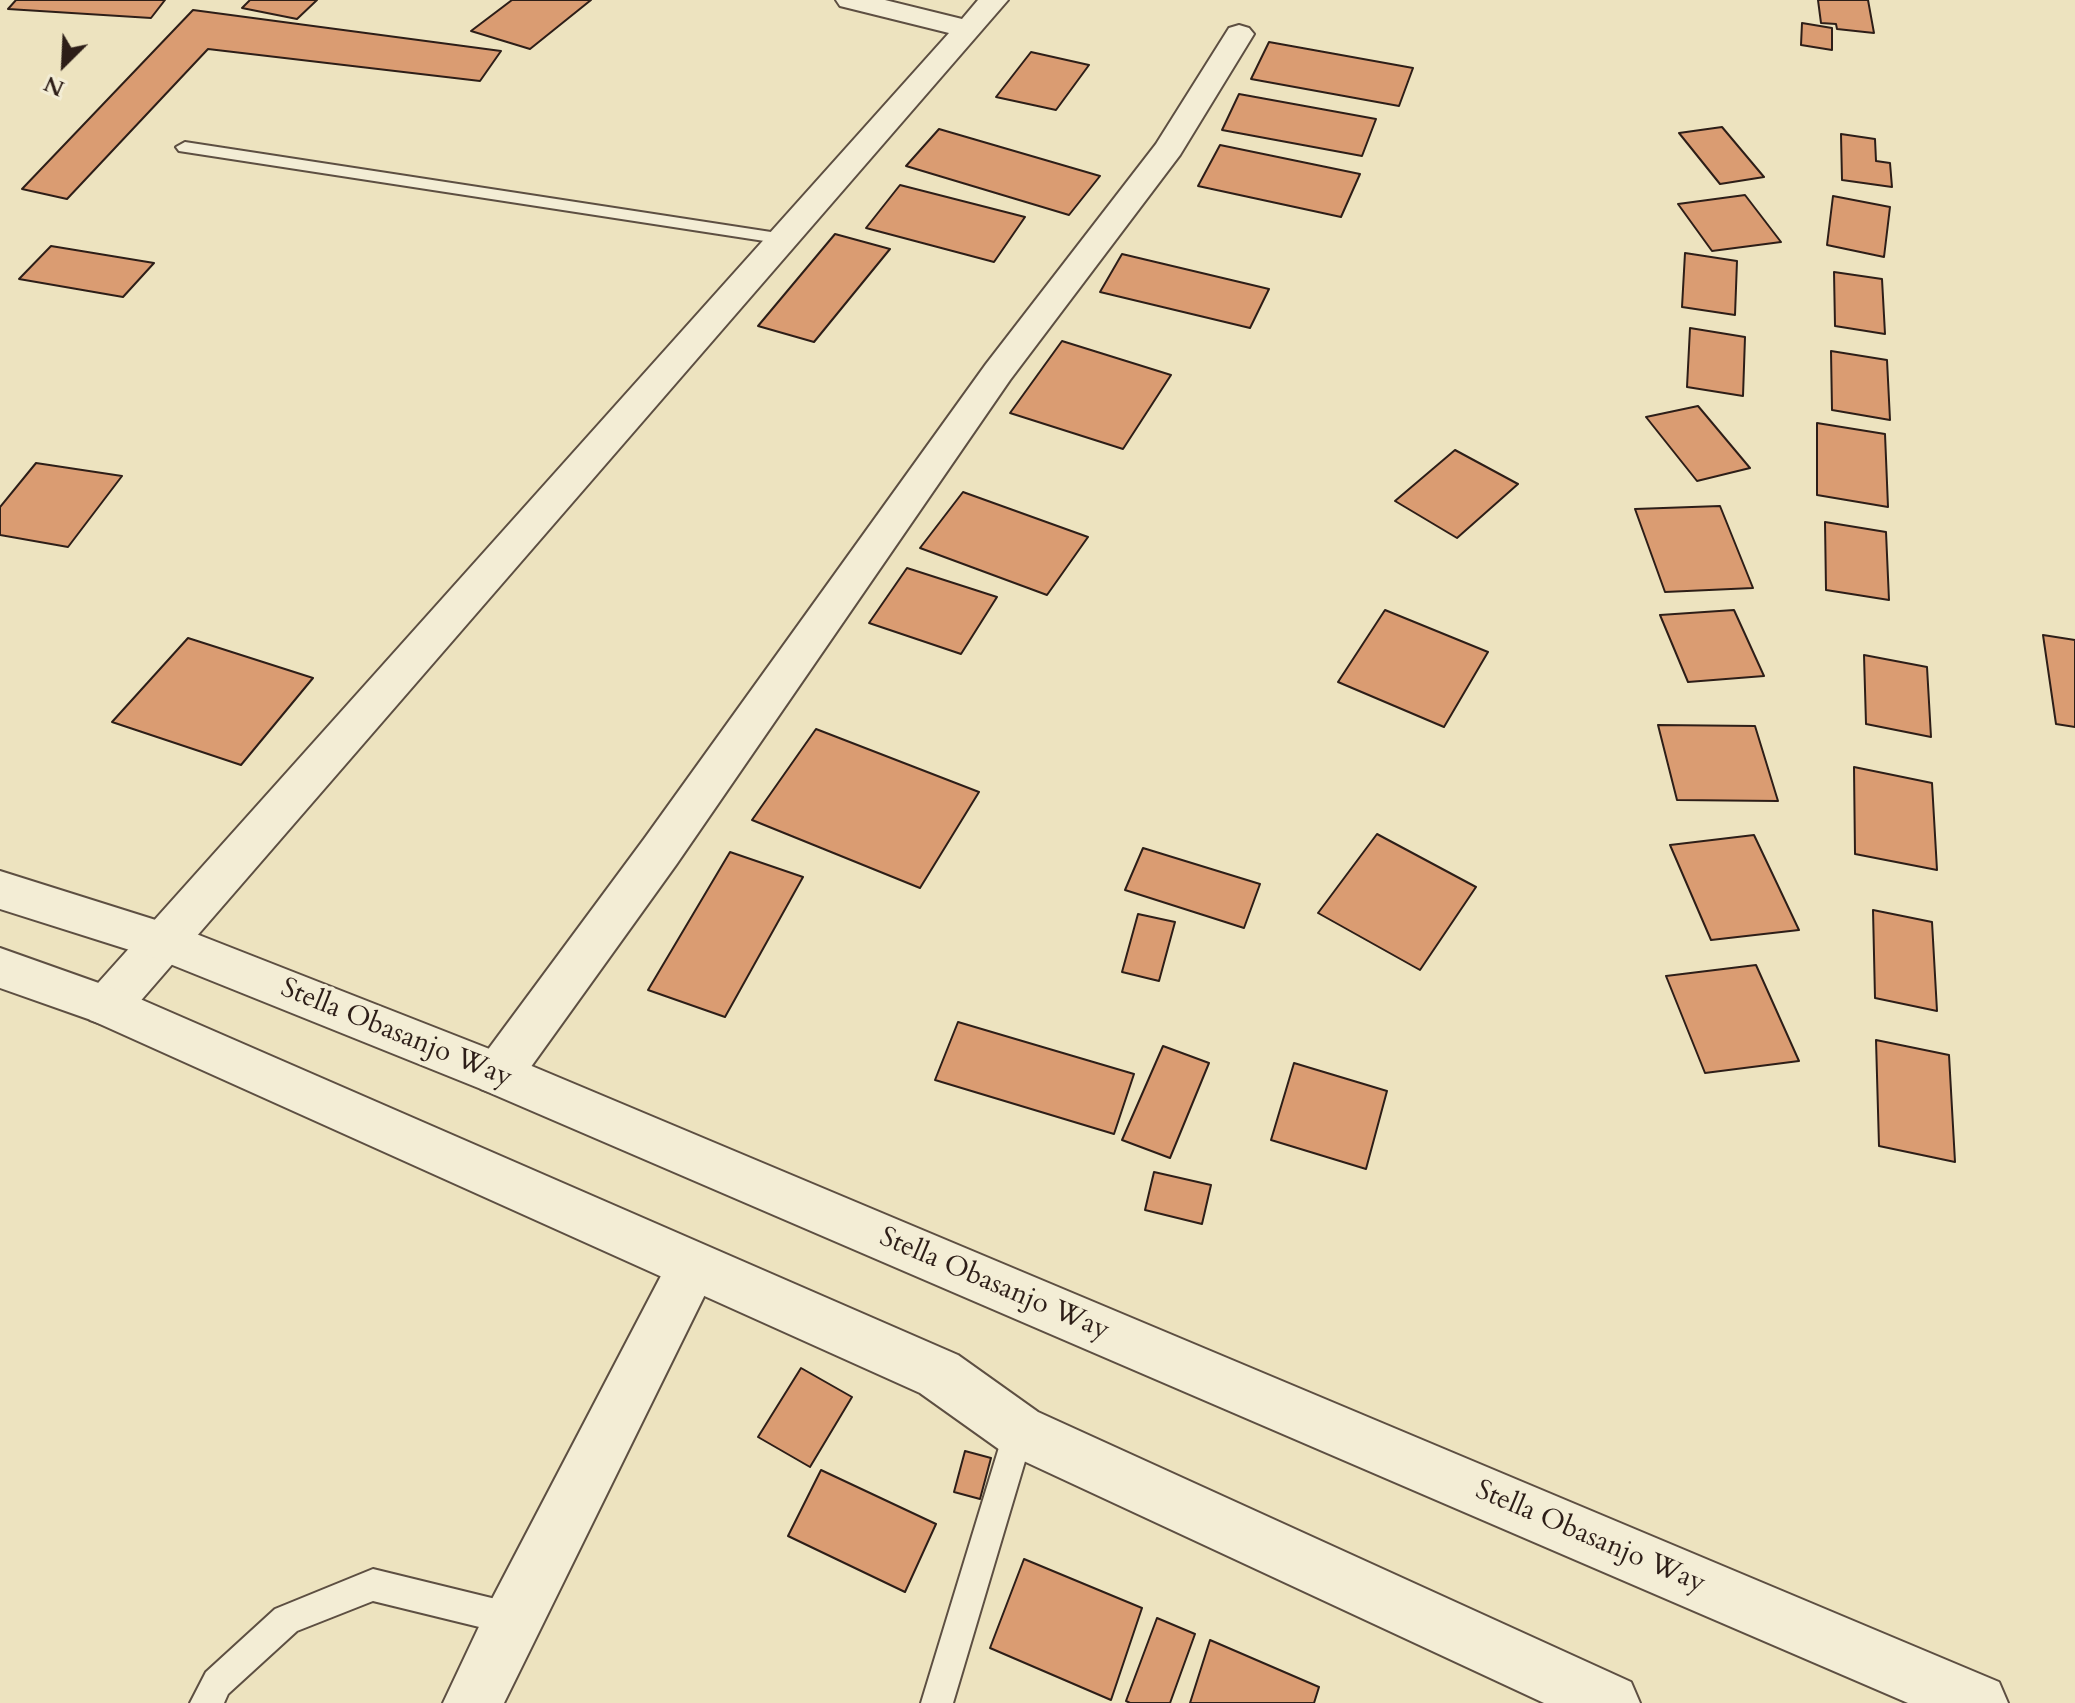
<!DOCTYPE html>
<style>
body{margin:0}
#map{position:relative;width:2075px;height:1703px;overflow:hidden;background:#ede3bf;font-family:Cardo,serif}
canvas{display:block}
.north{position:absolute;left:24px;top:24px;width:80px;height:80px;-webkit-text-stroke:6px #f3edd5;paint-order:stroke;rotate:204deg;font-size:22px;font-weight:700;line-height:32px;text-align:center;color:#2d1e18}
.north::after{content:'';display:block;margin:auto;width:28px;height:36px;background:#2d1e18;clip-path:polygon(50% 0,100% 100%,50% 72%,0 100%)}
</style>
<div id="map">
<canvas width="2075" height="1703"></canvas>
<div class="north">N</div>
</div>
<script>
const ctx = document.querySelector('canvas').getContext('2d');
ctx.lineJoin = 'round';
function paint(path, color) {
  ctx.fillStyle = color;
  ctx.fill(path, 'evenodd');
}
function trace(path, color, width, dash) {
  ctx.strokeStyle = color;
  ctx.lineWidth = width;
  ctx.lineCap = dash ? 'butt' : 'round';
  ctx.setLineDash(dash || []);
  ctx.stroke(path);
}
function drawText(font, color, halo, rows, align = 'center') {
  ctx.font = font + ' Cardo,serif';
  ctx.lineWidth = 8;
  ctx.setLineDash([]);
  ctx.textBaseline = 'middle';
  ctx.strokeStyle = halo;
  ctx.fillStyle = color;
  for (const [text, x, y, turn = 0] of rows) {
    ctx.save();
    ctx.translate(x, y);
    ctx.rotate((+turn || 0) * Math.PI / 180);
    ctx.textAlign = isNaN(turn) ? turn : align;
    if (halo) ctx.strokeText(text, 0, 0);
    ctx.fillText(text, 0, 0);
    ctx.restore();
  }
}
const building = new Path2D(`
 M16,0H165L151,18L8,9Z
 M250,0H317L297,19L242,8Z
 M512,0H591L530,49L471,31Z
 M1818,0H1868L1874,33L1837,29L1836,24L1821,23Z
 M193,10L501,51L480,81L208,49L67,199L22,189Z
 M1802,23L1832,28V50L1801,45Z
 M1269,42L1413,68L1399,106L1251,79Z
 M1031,52L1089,65L1056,110L996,97Z
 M1239,94L1376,119L1362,156L1222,130Z
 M1722,127L1764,177L1720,184L1679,133Z
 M939,129L1100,176L1069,215L906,166Z
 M1841,134L1875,139L1876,161L1890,163L1892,187L1842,180Z
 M1220,145L1360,174L1341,217L1198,186Z
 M900,185L1025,217L994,262L866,228Z
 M1745,195L1781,242L1712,251L1678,204Z
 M1833,196L1890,207L1884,257L1827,245Z
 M835,234L890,249L814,342L758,326Z
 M51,246L154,263L123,297L19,279Z
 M1685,253L1737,261L1735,315L1682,307Z
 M1122,254L1269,289L1250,328L1100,292Z
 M1834,272L1882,279L1885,334L1835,326Z
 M1690,328L1745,337L1743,396L1687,387Z
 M1062,341L1171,375L1123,449L1010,413Z
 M1831,351L1887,360L1890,420L1832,410Z
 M1698,406L1750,468L1697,481L1646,417Z
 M1817,423L1885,434L1888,507L1817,495Z
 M1455,450L1518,484L1457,538L1395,501Z
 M36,463L122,476L68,547L0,535V507Z
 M963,492L1088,537L1047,595L920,548Z
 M1720,506L1753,588L1665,592L1635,509Z
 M1825,522L1886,532L1889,600L1826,590Z
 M907,568L997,597L961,654L869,623Z
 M1385,610L1488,652L1444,727L1338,682Z
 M1734,610L1764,676L1688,682L1660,615Z
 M2043,635L2075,640V727L2056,724Z
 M188,638L313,678L241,765L112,722Z
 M1864,655L1927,667L1931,737L1866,724Z
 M1658,725L1755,726L1778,801L1677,800Z
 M816,729L979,792L920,888L752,820Z
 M1854,767L1932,783L1937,870L1855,854Z
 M1377,834L1476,887L1420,970L1318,913Z
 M1754,835L1799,930L1711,940L1670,845Z
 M1143,848L1260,884L1244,928L1125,890Z
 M730,852L803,877L725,1017L648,990Z
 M1873,910L1932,922L1937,1011L1875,998Z
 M1138,914L1175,922L1159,981L1122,972Z
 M1756,965L1799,1061L1705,1073L1666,976Z
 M958,1022L1134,1074L1114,1134L935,1080Z
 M1876,1040L1949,1055L1955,1162L1879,1146Z
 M1163,1046L1209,1063L1170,1158L1122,1140Z
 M1294,1063L1387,1091L1366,1169L1271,1140Z
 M1154,1172L1211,1185L1202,1224L1145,1210Z
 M801,1368L852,1397L810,1467L758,1437Z
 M965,1451L991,1458L980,1499L954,1492Z
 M821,1470L936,1524L905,1592L788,1536Z
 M1024,1559L1142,1608L1111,1700L990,1648Z
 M1157,1618L1195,1634L1170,1703H1130L1126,1701Z
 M1210,1640L1319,1687L1314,1703H1190Z`);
paint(building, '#da9c72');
trace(building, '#2d1e18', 2);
const service = new Path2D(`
 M185,142L784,234L793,239L784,244L179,151L176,147Z
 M1019,1416L1030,1420L1034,1431L953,1703H921L1004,1431L1008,1420Z
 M373,1569L512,1603L523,1608L528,1619L523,1630L512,1635L373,1601L297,1631L228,1694L224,1703H190L206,1672L275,1609Z`);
const minor = new Path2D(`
 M836,0H885L962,19L978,0H1008L124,1020L107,1026L90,1020L84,1006L90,992L949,33L840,6Z
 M1239,25L1249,28L1254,34L1180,155L1010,380L676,865L515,1089L498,1095L481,1089L474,1074L481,1059L644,839L986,364L1156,144L1229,28Z
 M693,1241L711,1249L719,1266L504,1703H443L492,1599L675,1249Z`);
const tertiary = new Path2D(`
 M0,871L181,928L515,1059L1999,1682L2008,1703H1908L481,1089L155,958L0,909Z
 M0,948L124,992L958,1355L1038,1412L1631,1682L1640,1703H1544L1000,1450L920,1393L91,1020L0,988Z`);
trace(service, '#5d4f42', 4);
trace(minor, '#5d4f42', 4);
trace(tertiary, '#5d4f42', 4);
paint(service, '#f3edd5');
paint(minor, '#f3edd5');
paint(tertiary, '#f3edd5');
drawText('28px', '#2d1e18', '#f3edd5', [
 ["Stella Obasanjo Way",396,1034,22],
 ["Stella Obasanjo Way",994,1285,23],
 ["Stella Obasanjo Way",1590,1538,23]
]);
</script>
